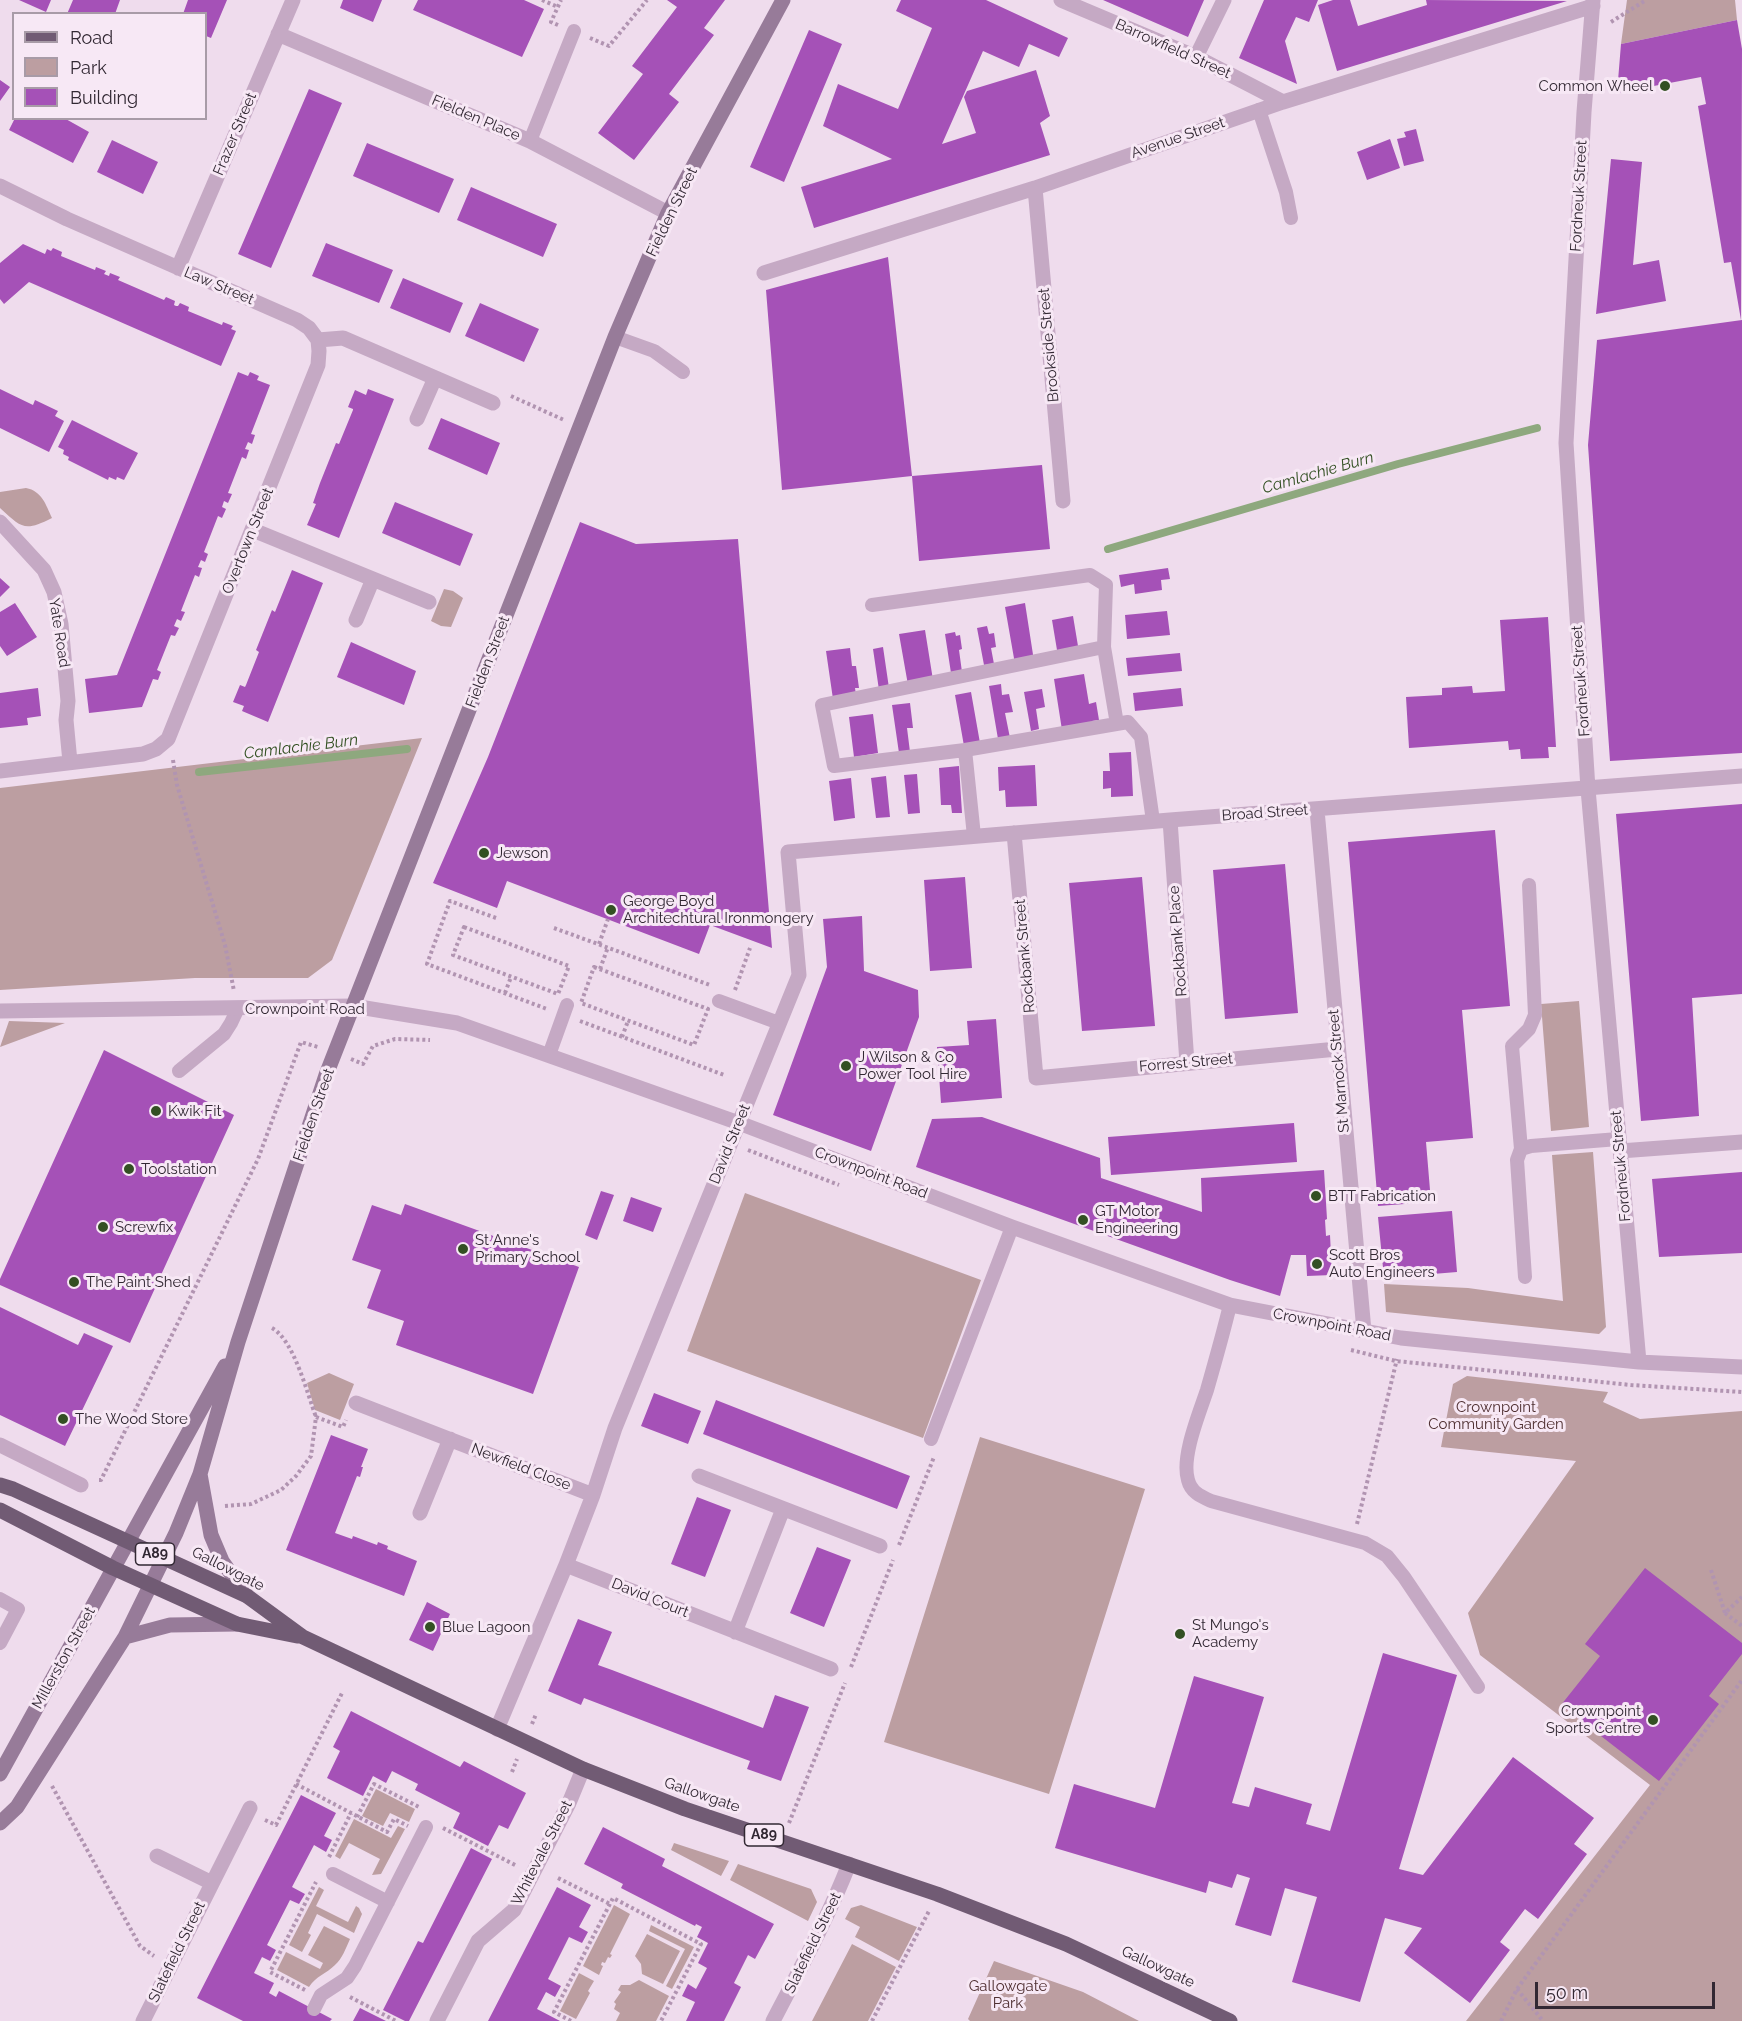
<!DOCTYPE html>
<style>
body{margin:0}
#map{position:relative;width:1742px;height:2021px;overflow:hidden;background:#efdced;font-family:Raleway,sans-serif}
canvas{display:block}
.legend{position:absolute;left:12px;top:12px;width:195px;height:108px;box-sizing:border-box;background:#f7e8f5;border:2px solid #a89ba7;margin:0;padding:8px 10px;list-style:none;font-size:18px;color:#322833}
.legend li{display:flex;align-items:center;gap:12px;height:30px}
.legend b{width:30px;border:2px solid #a89ba7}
.scale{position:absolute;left:1535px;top:1982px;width:180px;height:27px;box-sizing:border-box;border:3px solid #322833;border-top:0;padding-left:8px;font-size:18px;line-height:21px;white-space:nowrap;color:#322833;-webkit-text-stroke:4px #f7e8f5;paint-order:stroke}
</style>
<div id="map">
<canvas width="1742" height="2021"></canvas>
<ul class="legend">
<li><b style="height:8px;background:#715b74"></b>Road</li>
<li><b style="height:16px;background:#bc9ea1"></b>Park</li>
<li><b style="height:16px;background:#a551b7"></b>Building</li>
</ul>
<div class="scale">50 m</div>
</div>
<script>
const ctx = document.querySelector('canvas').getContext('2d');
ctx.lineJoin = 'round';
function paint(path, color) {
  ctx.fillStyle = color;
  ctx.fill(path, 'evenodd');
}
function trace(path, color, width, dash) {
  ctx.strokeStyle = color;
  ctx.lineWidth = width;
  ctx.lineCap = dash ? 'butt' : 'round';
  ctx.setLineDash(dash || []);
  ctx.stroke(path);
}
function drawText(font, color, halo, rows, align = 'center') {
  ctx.font = font + ' Raleway,sans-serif';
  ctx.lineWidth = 6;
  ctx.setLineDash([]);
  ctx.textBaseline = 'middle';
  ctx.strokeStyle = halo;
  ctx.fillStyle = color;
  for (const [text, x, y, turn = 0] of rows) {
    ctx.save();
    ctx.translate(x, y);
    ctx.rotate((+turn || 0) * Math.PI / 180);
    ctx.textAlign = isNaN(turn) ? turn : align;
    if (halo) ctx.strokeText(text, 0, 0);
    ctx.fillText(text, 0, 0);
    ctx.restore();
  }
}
paint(new Path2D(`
 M1627,0H1735L1737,20L1621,44Z
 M26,488C42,491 46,505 52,518C24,532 22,528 0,508V492Z
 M444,589L453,591L463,598L451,627L441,626L431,621Z
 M422,738L332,960L308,978H195L0,990V788Z
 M1579,1001L1589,1127L1551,1131L1541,1004Z
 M9,1021L65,1023L0,1047Z
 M1593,1152L1606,1327L1599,1334L1386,1312L1384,1284L1468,1288L1563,1301L1552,1155Z
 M745,1193L981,1280L923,1438L687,1351Z
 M329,1373L354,1384L340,1420L315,1410L307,1383Z
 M1467,1376L1608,1392L1603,1402L1640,1419L1742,1411V2021H1466L1650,1785L1480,1655L1468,1613L1576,1461L1441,1447L1453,1384Z
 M980,1437L1145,1489L1049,1794L884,1742Z
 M376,1789L415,1809L409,1822L390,1813L383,1826L362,1816Z
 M354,1819L391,1838L398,1826L405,1829L381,1874L372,1875L380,1859L349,1843L340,1859L335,1856Z
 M674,1843L729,1861L721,1876L671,1850Z
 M738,1864L811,1889L817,1902L808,1921L730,1880Z
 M319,1887L324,1890L316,1906L348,1922L356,1906L359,1908L362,1914L354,1933L317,1914L308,1933L311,1935L302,1952L289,1945Z
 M614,1905L630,1914L610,1954L612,1955L610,1958L608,1957L605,1963L602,1962L601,1965L603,1966L599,1975L583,1966Z
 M861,1905L917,1927L899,1961L855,1937L860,1927L845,1919L851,1908Z
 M651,1925L694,1947L672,1989L666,1986L685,1949L649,1931Z
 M324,1926L350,1939C346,1948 342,1959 335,1965C326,1974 316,1976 309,1987L277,1970L286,1952L320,1969L323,1963L308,1955Z
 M647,1934L680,1951L663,1984L642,1974L641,1964L635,1956Z
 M852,1944L896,1967L868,2021H812Z
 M994,1961L1083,1992L1139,2021H970L968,2019Z
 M579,1973L594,1981L588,1991L590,1993L576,2019L560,2011Z
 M639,1980L669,1996L656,2021H616L620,2013L614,2009L616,2004L614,2002L621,1992L618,1990L621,1985H630Z`), '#bc9ea1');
trace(new Path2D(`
 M1108,549L1398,464L1537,428
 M199,772L407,749`), '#8ea87e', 8);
paint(new Path2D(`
 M19,0H51L46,12Z
 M73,0H120L115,14H67Z
 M188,0H227L211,38L206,36V14H183Z
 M343,0H382L373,22L340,8Z
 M418,0H524L544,9L522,57L413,10Z
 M667,0H725L704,28L714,35L669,94L679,102L634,160L598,133L643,74L632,66L677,7Z
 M901,0H986L1068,38L1059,57L1029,44L1019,67L983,51L942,144L976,133L964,97L967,91L1036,70L1050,116L1040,123L1050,155L814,228L801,187L892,159L823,126L838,84L898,109L932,28L896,11Z
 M1103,0H1204L1188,37Z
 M1264,0H1318L1309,22L1296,17L1285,41L1297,84L1239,58Z
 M1333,0H1350L1358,26L1427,5L1426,0L1567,1L1337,71L1318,5Z
 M1737,20L1742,49L1741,320L1731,262L1724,263L1698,106L1706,104L1701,77L1617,93L1621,44Z
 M809,30L842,44L784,182L750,167Z
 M0,80L10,87L0,101Z
 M309,89L342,103L271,268L238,254Z
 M15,118H64L89,132L73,163L9,130Z
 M1416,129L1424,161L1404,166L1397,139L1406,137L1404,132Z
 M1390,139L1400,168L1367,180L1357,152Z
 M112,140L158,162L143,194L97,172Z
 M367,143L454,179L439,213L353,176Z
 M1611,159L1642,162L1633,265L1659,260L1666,301L1596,314Z
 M471,187L557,224L543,257L457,220Z
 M326,243L393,270L379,303L312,276Z
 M23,244L45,254L47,249L51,251L53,248L62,252L61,256L95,270L96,267L106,271L104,274L109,276L110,273L120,277L118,280L164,300L166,297L175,301L174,305L176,306H178L180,303L189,307L188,311L222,325L223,322L233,326L231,329L236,331L221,366L29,282L4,304L0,299V263Z
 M888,257L912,476L1042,465L1050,549L919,561L912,476L782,490L766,290Z
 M403,278L463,303L450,333L390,308Z
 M480,303L539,329L524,362L465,336Z
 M1742,320V753L1610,761L1588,445L1597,340Z
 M238,372L248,376L250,372L259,376L257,380L270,385L251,434L255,435L252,444L248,442L245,449L249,450L246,459L242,457L228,493L232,494L228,503L224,501L222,507L226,509L222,518L218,516L204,552L208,554L205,562L201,560L198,567L202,568L199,577L195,575L181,611L185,612L181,621L177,619L174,626L179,628L175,636L171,635L157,670L161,672L158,680L153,679L142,707L89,713L85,679L117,675Z
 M0,389L33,405L35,400L58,411L55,416L64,421L49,452L0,428Z
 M368,389L394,399L339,538L307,525L316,504L313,503L320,483L336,443L339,444L353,410V409L348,407L355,390L366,395Z
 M441,418L500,443L487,475L428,449Z
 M72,420L138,453L124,480L117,477L116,480L109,477L108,480L68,460L69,457L63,454L64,450L58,447Z
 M395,502L473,534L460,566L382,533Z
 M580,522L636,544L738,539L772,948L710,925L699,954L507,881L497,908L433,883L488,757Z
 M1168,568L1170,579L1161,580L1162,590L1135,594L1134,584L1121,587L1119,575Z
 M292,570L323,583L268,722L242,711L244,706L233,702L240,685L245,687L246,685L259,652L256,650L272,610L275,612Z
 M0,578L10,587L0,597Z
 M15,603L37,637L7,656L0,646V612Z
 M1025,603L1034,661L1015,664L1005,607Z
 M1167,611L1170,635L1127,639L1125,615Z
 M1073,616L1079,652L1058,656L1052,620Z
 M1548,617L1556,747H1548L1549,758L1521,759L1520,749L1509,750L1508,741L1409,748L1406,697L1442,695V688L1472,686L1473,693L1505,691L1500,620Z
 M987,626L989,634L994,633L996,647L991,648L994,664L984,665L977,628Z
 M925,630L933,680L908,685L899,634Z
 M955,632L956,636L960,635L962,649L959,650L962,672L951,673L945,634Z
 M351,642L416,671L404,705L337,677Z
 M883,647L889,688L879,690L873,649Z
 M850,648L852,666H856L859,688H855L856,695L833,699L826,651Z
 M1180,653L1182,671L1128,676L1126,658Z
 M1084,674L1089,704L1096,702L1099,720L1092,721L1093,725L1062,730L1054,679Z
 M1001,684L1002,695L1009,694L1013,712L1005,713L1010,738L998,739L989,686Z
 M38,688L41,716L27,718L28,725L0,728V693Z
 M1181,688L1183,706L1135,711L1133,693Z
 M1042,689L1045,707L1036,709L1039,729L1031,731L1024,692Z
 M971,692L980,743L964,746L955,695Z
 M910,703L913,728H907L910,752L899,753L892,705Z
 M873,714L878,753L854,757L849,717Z
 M1131,752L1133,796L1111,797V788L1103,789V771H1110L1109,753Z
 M1035,765L1037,806L1006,807L1005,790L999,791L998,767Z
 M959,766L962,813H952L951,805H941L939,768Z
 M917,774L920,813L908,814L904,775Z
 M886,776L890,817L876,818L871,778Z
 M851,778L855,818L834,821L829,781Z
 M1742,804V994L1692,998L1699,1116L1641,1121L1616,814Z
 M1495,830L1510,1006L1462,1010L1473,1138L1426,1142L1431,1202L1378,1206L1348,842Z
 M1285,864L1298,1013L1225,1019L1213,870Z
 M965,877L972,968L930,971L924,880Z
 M1142,877L1155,1026L1082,1031L1069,883Z
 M862,916L864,971L918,990L919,1017L871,1151L773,1115L827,967L823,919Z
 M996,1019L1002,1098L941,1103L937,1047L969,1045L967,1021Z
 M104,1050L234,1115L130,1343L0,1285V1279Z
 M982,1117L1100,1158L1101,1178L1202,1212L1201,1178L1324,1170L1327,1219L1325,1220L1326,1236L1330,1235L1332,1275L1307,1276L1306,1255H1291L1280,1296L1230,1280L916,1167L932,1119Z
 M1294,1123L1297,1162L1111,1175L1108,1137Z
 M1742,1172V1253L1659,1257L1652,1179Z
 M601,1191L614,1195L597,1240L585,1235Z
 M631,1197L662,1208L653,1232L623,1221Z
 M405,1204L579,1267L533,1394L396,1345L404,1321L367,1308L381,1270L352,1260L372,1205L401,1215Z
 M1452,1211L1457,1272L1384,1278L1378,1217Z
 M0,1307L78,1345L84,1333L113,1346L65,1446L0,1415Z
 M654,1393L701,1411L688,1444L641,1426Z
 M716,1400L910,1476L897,1509L703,1434Z
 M331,1435L368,1449L361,1467H363L360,1477L357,1476L335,1533L352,1539L353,1536L377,1545L378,1542L388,1546L387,1549L417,1561L404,1596L286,1550Z
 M697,1497L731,1510L705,1577L671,1564Z
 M817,1547L851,1560L824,1627L790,1613Z
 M1645,1568L1742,1643V1654L1709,1696L1719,1704L1659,1781L1561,1705L1600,1656L1585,1644Z
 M427,1602L450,1614L433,1651L409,1640Z
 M578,1619L612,1632L598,1665L612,1670L763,1728L775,1695L809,1707L781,1781L747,1769L750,1761L704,1744L584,1698L581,1705L548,1691Z
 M1383,1653L1457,1675L1399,1869L1423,1875L1513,1757L1594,1818L1574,1844L1587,1854L1538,1919L1525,1909L1500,1942L1510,1950L1470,2003L1404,1953L1422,1928L1385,1918L1360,2002L1292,1982L1317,1897L1285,1888L1271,1936L1235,1925L1250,1878L1237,1874L1232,1888L1209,1881L1206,1893L1055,1848L1074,1784L1155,1808L1194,1676L1264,1697L1232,1803L1249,1807L1255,1787L1312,1804L1306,1824L1330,1831Z
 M351,1711L460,1767L464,1761L526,1793L508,1829L499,1825L488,1846L453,1828L460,1813L415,1790L418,1784L392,1771L386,1783L373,1776L363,1796L327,1778L340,1751L333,1747Z
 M301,1795L336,1813L324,1836L332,1840L326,1852L314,1845L292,1887L305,1894L299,1904L290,1900L267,1945L276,1950L270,1961L262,1957L254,1973L274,1983L269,1993L276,1997L279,1991L332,2019L330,2021H243L197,1998Z
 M603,1827L665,1859L662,1866L774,1924L755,1959L748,1955L734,1983L741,1987L724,2021H686L695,2002L682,1996L688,1984L696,1989L707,1968L698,1963L708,1943L697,1937L702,1927L696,1924L695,1926L621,1888L623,1884L584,1864Z
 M471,1848L492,1859L409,2021H405L383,2010L418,1941L423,1943Z
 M557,1887L591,1905L579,1927L588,1932L582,1943L569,1937L548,1979L561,1986L555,1997L546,1992L537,2009L560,2021H488Z
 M360,2008L386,2021H353Z`), '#a551b7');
trace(new Path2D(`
 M542,0L558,7
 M1611,22L1646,0
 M558,25L551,22L561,0
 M590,38L609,46L647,0
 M511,396L564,420
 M173,760L177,785L225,945L234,991
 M496,918L450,901L427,964L547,1009
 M464,927L569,966L558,994L453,955Z
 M554,928L710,985
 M599,944L608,919
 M594,967L708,1009L694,1045L581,1003Z
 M600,969L608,947
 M735,990L750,948
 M505,993L511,977
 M580,1021L724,1075
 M622,1037L628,1021
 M351,1059L363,1064L373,1046L395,1039L430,1040
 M748,1150L839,1185
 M272,1328C294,1340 307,1393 316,1417
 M1351,1350L1396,1361L1631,1385L1742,1392
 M99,1480H101L258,1159L301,1042L318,1047
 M225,1506L251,1504L281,1490L296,1476L311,1456L316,1417L343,1427L346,1420
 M1357,1524L1397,1359
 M899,1545L934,1457
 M1711,1570L1725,1613L1742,1597
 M1725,1613L1742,1626
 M851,1667L893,1560
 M532,1724L536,1714
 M512,1772L517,1759
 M296,1784L387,1832L394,1819L408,1826
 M52,1786L140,1946L154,1956
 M357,1817L374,1784L421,1808
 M265,1820L276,1825L343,1691
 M789,1823L845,1683
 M443,1828L517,1866
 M329,1857L351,1813
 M558,1878L610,1904
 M1517,1989L1543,2021
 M305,1990L270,1972L316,1882
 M350,1997L396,2021
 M571,2021L554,2012L613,1898L701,1944L661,2021
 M872,2021L929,1911
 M1501,2021L1517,1989L1742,1680`), '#b194b1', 4, [3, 3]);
trace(new Path2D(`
 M1259,110L1286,192L1291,218
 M530,141L574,31
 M615,337L654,351L683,372
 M872,605L1090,575L1106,585L1104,647L1117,724
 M965,750L1128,722L1141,737L1153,821
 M974,836L965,750L834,766L822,705L1104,647
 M719,1001L779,1023
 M549,1055L567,1005
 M179,1071L224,1034L231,1023L238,1008
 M1521,1149L1512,1046L1529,1029L1535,1015L1529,885
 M1525,1277L1517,1160L1521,1149L1531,1146L1618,1139
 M1230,1305C1223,1334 1215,1362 1207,1390C1199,1414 1181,1457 1188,1480C1191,1492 1200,1496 1211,1501L1365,1543L1387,1556L1404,1577L1478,1687
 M931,1439L1012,1227
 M0,1599L18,1609L0,1643
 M333,1874L388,1902
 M314,2009L321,1995L347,1978L355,1966L426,1827`), '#c5a9c4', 14);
trace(new Path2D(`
 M1061,0L1196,57L1283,102
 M1593,0L1584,112L1566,443L1588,789L1639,1362
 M278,34L530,141L668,213
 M1196,57L1224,0
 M0,186L67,219L297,320L309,328L318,340L343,338L493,403
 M1035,188L1063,501
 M178,268L293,0
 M764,273L1035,188L1283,102L1593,6
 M417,419L435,378
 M0,522L44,570L54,592L61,624L68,701L66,720L70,762
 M253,530L429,602
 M356,620L373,579
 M0,771L143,754L156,749L168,739L318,365L319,351L318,340
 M1317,810L1364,1331
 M1170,820L1187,1063
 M1014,833L1036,1078L1337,1049
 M0,1011L353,1006L457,1023L739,1123L1012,1227L1230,1305L1401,1338L1639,1362L1742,1367
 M1620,1151L1742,1142
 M356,1403L593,1495
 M0,1445L81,1485
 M699,1476L880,1546
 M420,1513L450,1439
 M566,1565L831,1669
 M735,1632L783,1509
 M497,1729L566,1565L593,1495L615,1428L799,975L788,852L1170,820L1742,776
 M157,1856L212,1883
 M143,2021L250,1808
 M437,2021L478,1941L514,1910L569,1803L583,1769
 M773,2021C800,1969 828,1918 849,1864`), '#c5a9c4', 15);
trace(new Path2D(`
 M200,1474L211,1535L222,1561L247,1596
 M125,1637L170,1625L237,1624
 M0,1774L225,1366
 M0,1823L17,1807L125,1637L176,1533L200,1474L238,1342L326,1075L615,337L668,213L783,0`), '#977b99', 15);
trace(new Path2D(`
 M0,1485L13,1489L247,1596L303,1637L583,1769L685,1809L937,1894L1066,1944L1230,2021
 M0,1510L113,1568L237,1624L297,1636`), '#715b74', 15);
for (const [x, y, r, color] of [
 [1665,86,6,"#335023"],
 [484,853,6,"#335023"],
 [611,910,6,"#335023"],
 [846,1066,6,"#335023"],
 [156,1111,6,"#335023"],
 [129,1169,6,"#335023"],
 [1316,1196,6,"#335023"],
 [1083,1220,6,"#335023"],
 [103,1227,6,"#335023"],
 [463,1249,6,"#335023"],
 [1317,1264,6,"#335023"],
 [74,1282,6,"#335023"],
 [63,1419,6,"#335023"],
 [430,1627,6,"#335023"],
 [1180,1634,6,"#335023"],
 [1653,1720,6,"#335023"]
]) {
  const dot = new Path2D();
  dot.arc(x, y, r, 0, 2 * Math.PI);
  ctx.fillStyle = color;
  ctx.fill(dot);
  trace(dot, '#f7e8f5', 2);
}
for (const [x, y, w] of [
 [155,1554,39],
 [764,1835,39]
]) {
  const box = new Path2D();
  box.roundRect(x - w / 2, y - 11, w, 22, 4.5);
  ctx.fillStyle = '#f7e8f5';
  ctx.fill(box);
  trace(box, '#322833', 1.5);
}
drawText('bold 14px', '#322833', null, [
 ["A89",155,1554],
 ["A89",764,1835]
]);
drawText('15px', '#322833', '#f7e8f5', [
 ["Barrowfield Street",1173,49,24],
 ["Fielden Place",476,118,23],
 ["Frazer Street",235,134,-67],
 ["Avenue Street",1178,138,-19],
 ["Fordneuk Street",1579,196,-87],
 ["Fielden Street",672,212,-64],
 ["Law Street",219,286,23],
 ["Brookside Street",1049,345,-95],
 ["Overtown Street",248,541,-68],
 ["Yate Road",59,633,81],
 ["Fielden Street",488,662,-69],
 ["Fordneuk Street",1581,681,-94],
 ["Broad Street",1265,813,-4],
 ["Rockbank Place",1178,941,-94],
 ["Rockbank Street",1025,956,-95],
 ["Crownpoint Road",305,1009],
 ["Forrest Street",1186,1063,-5],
 ["St Marnock Street",1339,1071,-95],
 ["Fielden Street",314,1115,-71],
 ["David Street",730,1144,-68],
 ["Fordneuk Street",1621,1166,-95],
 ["Crownpoint Road",871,1173,21],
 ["Crownpoint Road",1332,1325,11],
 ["Newfield Close",521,1467,21],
 ["Gallowgate",228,1569,27],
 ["David Court",650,1598,22],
 ["Millerston Street",64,1658,-61],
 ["Gallowgate",702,1795,19],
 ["Whitevale Street",542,1853,-63],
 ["Slatefield Street",813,1943,-64],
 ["Slatefield Street",177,1952,-64],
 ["Gallowgate",1158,1967,25]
]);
drawText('15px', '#322833', '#f7e8f5', [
 ["Common Wheel",1653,86,"right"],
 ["Jewson",496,853],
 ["George Boyd",623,901],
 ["Architechtural Ironmongery",623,918],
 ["J Wilson & Co",858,1057],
 ["Power Tool Hire",858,1074],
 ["Kwik Fit",168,1111],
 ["Toolstation",141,1169],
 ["BTT Fabrication",1328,1196],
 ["GT Motor",1095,1211],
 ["Engineering",1095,1228],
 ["Screwfix",115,1227],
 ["St Anne's",475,1240],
 ["Primary School",475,1257],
 ["Scott Bros",1329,1255],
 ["Auto Engineers",1329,1272],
 ["The Paint Shed",86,1282],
 ["The Wood Store",75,1419],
 ["St Mungo's",1192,1625],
 ["Academy",1192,1642],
 ["Blue Lagoon",442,1627],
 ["Crownpoint",1641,1711,"right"],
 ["Sports Centre",1641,1728,"right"]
], 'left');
drawText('15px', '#4f2f31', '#f7e8f5', [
 ["Crownpoint",1496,1407],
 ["Community Garden",1496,1424],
 ["Gallowgate",1008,1986],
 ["Park",1008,2003]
]);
drawText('italic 16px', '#335023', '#f7e8f5', [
 ["Camlachie Burn",1318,473,-16],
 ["Camlachie Burn",301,747,-7]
]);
</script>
